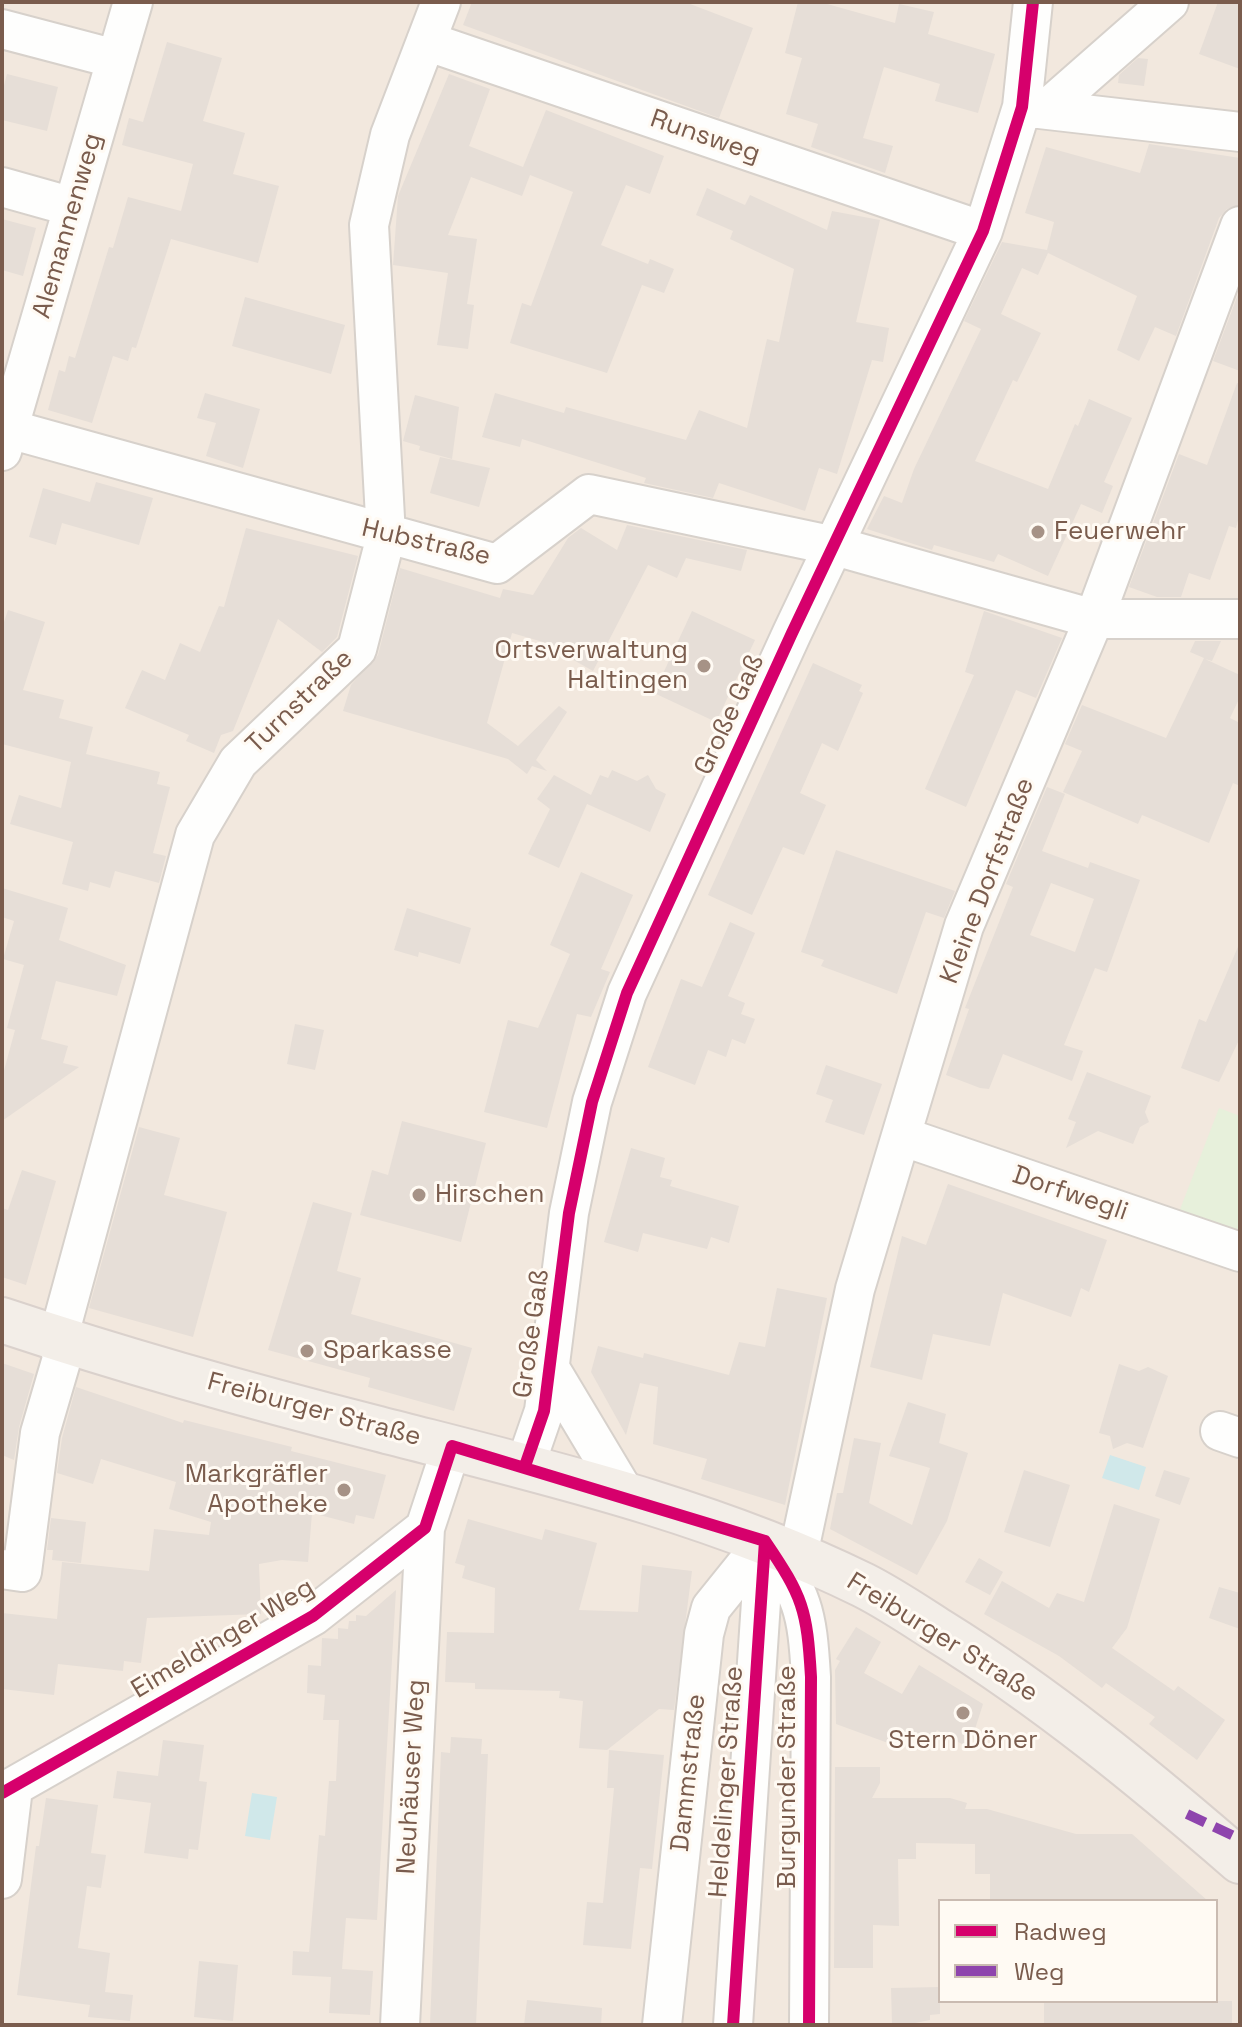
<!DOCTYPE html>
<meta charset="utf-8">
<style>
body{margin:0}
#map{position:relative;width:1242px;height:2027px;overflow:hidden;background:#f9f5f0;font-family:"Space Grotesk",sans-serif}
canvas{display:block}
.frame{position:absolute;inset:0;border:4px solid #7a5c4d;pointer-events:none}
.legend{position:absolute;left:938px;top:1899px;width:280px;height:104px;box-sizing:border-box;background:#fffaf3;border:2px solid #cabbb1;margin:0;padding:10px 14px;list-style:none;font-size:24px;color:#7a5c4d}
.legend li{display:flex;align-items:center;gap:16px;height:40px}
.legend b{width:40px;border:2px solid #cabbb1}
</style>
<div id="map">
<canvas width="1242" height="2027"></canvas>
<div class="frame"></div>
<ul class="legend">
<li><b style="height:10px;background:#d6006c"></b>Radweg</li>
<li><b style="height:10px;background:#8e44ad"></b>Weg</li>
</ul>
</div>
<script>
const ctx = document.querySelector('canvas').getContext('2d');
ctx.lineJoin = 'round';
function paint(path, color) {
  ctx.fillStyle = color;
  ctx.fill(path, 'evenodd');
}
function trace(path, color, width, dash) {
  ctx.strokeStyle = color;
  ctx.lineWidth = width;
  ctx.lineCap = dash ? 'butt' : 'round';
  ctx.setLineDash(dash || []);
  ctx.stroke(path);
}
function drawText(font, color, halo, rows, align = 'center') {
  ctx.font = font + ' "Space Grotesk",sans-serif';
  ctx.lineWidth = 6;
  ctx.setLineDash([]);
  ctx.textBaseline = 'middle';
  ctx.strokeStyle = halo;
  ctx.fillStyle = color;
  for (const [text, x, y, turn = 0] of rows) {
    ctx.save();
    ctx.translate(x, y);
    ctx.rotate((+turn || 0) * Math.PI / 180);
    ctx.textAlign = isNaN(turn) ? turn : align;
    if (halo) ctx.strokeText(text, 0, 0);
    ctx.fillText(text, 0, 0);
    ctx.restore();
  }
}
paint(new Path2D(`
 M2,2H1240V2025H2ZM940,1901H1216V2001H940Z`), '#f2e8de');
paint(new Path2D(`
 M1219,1108L1240,1116V1228L1210,1238L1174,1225Z`), '#e7f0db');
paint(new Path2D(`
 M1110,1455L1146,1467L1139,1490L1102,1478Z
 M252,1793L277,1797L270,1840L245,1836Z`), '#d0e8ea');
paint(new Path2D(`
 M472,2H685L753,28L719,118L463,25Z
 M798,2H820L895,23L899,4L934,12L928,34L995,54L978,113L935,101L940,84L884,67L863,138L893,146L885,173L811,147L818,124L786,114L802,58L785,53Z
 M1218,2H1240V69L1199,54Z
 M167,42L222,58L203,121L245,133L233,174L279,186L258,263L171,239L136,348L132,347L128,361L113,356L92,423L48,410L59,370L65,372L69,356L75,358L109,247L113,248L128,197L181,211L193,164L122,145L129,118L143,122Z
 M1138,58L1148,59L1144,86L1118,83L1119,75Z
 M7,74L58,87L47,131L2,120V93Z
 M449,74L490,89L469,146L523,167L546,110L664,156L650,194L626,185L601,245L648,264L650,259L674,269L664,293L642,285L607,373L510,343L522,303L531,306L573,192L530,175L522,196L471,177L448,235L477,239L467,304L474,305L468,349L437,345L448,273L393,265L398,196Z
 M1149,144L1240,158V205L1227,209L1219,218L1176,336L1155,327L1139,361L1117,350L1137,296L1048,253L1038,275L1022,268L1001,314L1041,333L1017,382L1013,380L975,461L1048,489L1075,424L1078,426L1089,399L1132,418L1104,482L1113,486L1102,513L1081,504L1048,576L998,554L994,562L934,545L932,550L867,529L884,496L902,503L914,469L981,329L964,321L1002,242L1047,250L1054,222L1025,213L1046,147L1140,173Z
 M707,188L745,205L750,195L827,230L832,211L880,220L856,322L889,328L883,362L872,360L837,474L819,468L805,511L719,483L713,498L644,483L646,478L522,439L520,447L482,437L495,393L564,413L566,407L686,440L699,410L747,428L767,339L779,342L794,269L730,239L733,231L696,215Z
 M2,219L36,228L23,276L2,270Z
 M1240,289V371L1213,361Z
 M245,297L345,325L331,374L232,346Z
 M1237,383L1240,384V513L1236,528L1229,526L1210,580L1189,573L1181,597H1157L1129,587L1179,454L1207,465Z
 M205,393L260,409L243,468L206,456L216,423L197,418Z
 M415,395L459,407L452,459L419,450L420,446L403,441Z
 M440,457L490,468L479,507L430,493Z
 M96,482L153,498L139,545L62,523L56,545L29,537L43,488L90,502Z
 M627,525L747,550L741,571L686,558L677,578L648,565L593,671L570,658L574,651L512,633L487,723L518,746L559,706L567,712L536,760L547,771L532,766L527,774L508,759L343,711L351,685L378,655L400,568L500,598L503,589L533,595L568,538L581,528L617,550Z
 M246,528L358,556L337,637L322,652L278,619L233,731L221,735L214,753L186,741L189,735L125,708L142,670L165,680L180,643L200,652L219,606L224,607Z
 M8,610L45,622L23,690L64,700L59,718L93,727L86,754L160,772L157,784L170,787L153,853L166,856L159,883L115,871L110,888L90,882L88,891L62,884L73,842L10,824L19,795L61,808L71,762L2,744V628Z
 M692,611L755,640L716,722L654,693Z
 M984,611L1062,638L1036,698L1016,690L966,807L925,789L974,675L965,672Z
 M1195,641H1221L1212,661L1205,659L1240,675V697L1230,718L1240,723V786L1233,783L1209,843L1142,815L1138,824L1063,792L1082,751L1065,744L1082,705L1166,738L1204,658L1190,652Z
 M813,663L862,685L859,691L863,693L838,751L822,743L800,793L826,805L804,855L783,847L752,915L708,895Z
 M612,770L637,781L648,775L656,789L666,794L650,832L587,804L559,868L528,854L550,809L537,799L554,775L591,795L600,775L608,778Z
 M1047,787L1065,794L1042,851L1088,868L1090,862L1140,880L1107,972L1095,968L1064,1045L1083,1051L1072,1081L1003,1054L989,1089L980,1088L946,1075L969,1009L965,1008L1013,887L1006,884ZM1051,883L1094,899L1075,952L1030,935Z
 M836,850L955,891L944,918L926,912L897,994L821,966L824,960L801,952Z
 M581,872L633,895L601,969L610,972L591,1017L577,1014L547,1128L484,1112L508,1020L538,1028L570,954L550,945Z
 M2,888L68,908L59,940L126,965L117,996L56,981L41,1039L68,1046L63,1063L79,1067L2,1121V1078L15,1030L7,1028L24,965L3,959L14,921L2,917Z
 M407,908L471,928L460,964L419,952L418,957L394,950Z
 M730,922L755,933L728,996L745,1003L741,1014L755,1019L745,1044L732,1039L726,1057L708,1050L695,1085L648,1067L681,979L702,987Z
 M1240,942V1038L1219,1082L1181,1068L1199,1019L1206,1022Z
 M295,1024L324,1030L315,1070L287,1064Z
 M826,1065L882,1084L864,1135L825,1122L833,1100L816,1094Z
 M1087,1072L1151,1096L1145,1112L1149,1122L1140,1127L1133,1144L1098,1131L1066,1148L1076,1122L1068,1119Z
 M402,1121L486,1143L461,1242L360,1215L372,1170L388,1175Z
 M139,1127L180,1138L164,1195L227,1212L193,1337L89,1308Z
 M631,1148L665,1158L660,1177L672,1180L670,1186L739,1206L729,1243L711,1237L707,1249L643,1233L638,1252L604,1242Z
 M22,1170L56,1181L26,1285L2,1277V1208L8,1210Z
 M948,1184L1107,1240L1089,1292L1081,1288L1071,1317L1003,1293L990,1346L933,1334L922,1380L870,1367L902,1236L926,1245Z
 M313,1202L352,1213L337,1271L361,1278L351,1314L472,1348L454,1411L368,1387L370,1378L268,1350Z
 M777,1288L827,1298L785,1505L701,1479L707,1459L653,1444L658,1387L640,1383L626,1435L591,1372L598,1346L643,1358L644,1353L729,1375L739,1342L765,1347Z
 M2,1363L34,1374L19,1427L14,1460L2,1455Z
 M1119,1364L1139,1371L1148,1367L1168,1376L1143,1448L1127,1443L1113,1449L1110,1436L1099,1433Z
 M76,1387L183,1423L184,1420L292,1447L291,1451L386,1475L374,1519L356,1515L354,1524L312,1513L308,1562L282,1560L259,1564L261,1614L147,1618L141,1663L124,1661L123,1671L58,1664L54,1695L2,1689V1613L57,1619L62,1562L149,1571L154,1529L209,1535L211,1522L169,1509L176,1482L101,1459L93,1484L57,1473L62,1438Z
 M908,1402L946,1414L939,1443L968,1453L947,1521L917,1575L830,1529L837,1493H843L854,1438L881,1443L869,1503L912,1525L930,1468L889,1456Z
 M1024,1470L1070,1485L1050,1547L1004,1532Z
 M1164,1470L1190,1478L1180,1505L1155,1496Z
 M1114,1504L1160,1519L1127,1628L1112,1648L1174,1691L1178,1686L1225,1720L1197,1760L1149,1724L1155,1717L1106,1683L1102,1688L1059,1656L984,1614L1002,1581L1049,1608L1057,1593L1084,1602Z
 M51,1518L86,1522L81,1563L52,1560L53,1550H47Z
 M468,1519L542,1540L545,1529L597,1543L579,1610L638,1612L642,1565L692,1571L674,1710L659,1709L607,1750L579,1748L583,1701L559,1698L560,1691L475,1689V1683L445,1682L447,1632L494,1633L495,1588L462,1578L465,1566L455,1563Z
 M979,1558L1003,1572L990,1595L965,1582Z
 M1219,1587L1240,1593V1629L1209,1618Z
 M396,1590L377,1920L346,1918L342,1969L373,1971L370,2015L329,2013L331,1977L292,1975L293,1951L309,1952L319,1835L325,1836L329,1781H336L339,1720H323L325,1695L307,1693L308,1665L321,1666L322,1638L338,1639V1628L348,1629L349,1621H356V1615L366,1616Z
 M856,1627L881,1642L864,1673L902,1694L919,1665L983,1704L969,1748L937,1730L930,1742L908,1728L899,1747L836,1724L835,1670L840,1661L836,1659Z
 M451,1737L482,1739L481,1754H488L476,2025H430L441,1752L450,1753Z
 M163,1740L204,1745L199,1781L207,1782L198,1850L189,1849L188,1859L144,1853L151,1803L113,1798L117,1771L158,1776Z
 M609,1750L664,1755L652,1869L640,1868L631,1949L583,1945L587,1902L603,1903L614,1788H607Z
 M835,1767H880V1783L872,1798H950L967,1803L965,1809H987L1076,1834H1132L1208,1901H990V1874H975V1844L916,1843V1859H898L899,1926L873,1925V1968H834Z
 M46,1798L98,1805L91,1853L106,1855L101,1888L87,1886L78,1948L110,1953L105,1992L133,1995L130,2021L88,2017L90,2005L17,1995L36,1846H39Z
 M199,1961L238,1965L233,2021L194,2017Z
 M940,1987V2014L930,2015V2020L915,2023L892,2024L891,1988Z
 M527,2000L602,2008L601,2025H524Z
 M1044,2001H1232V2025H1044Z`), '#e6ded7');
const minor = new Path2D(`
 M2,29L116,59
 M426,41L983,231
 M1022,107L1240,132
 M1047,109L1169,2
 M2,187L73,207
 M2,427L497,564L589,494L835,546L1094,619H1240
 M2,451L133,2
 M901,1136L1240,1252
 M551,1370L627,1497
 M1220,1431L1240,1438
 M525,1466L544,1411L569,1213L592,1102L627,993L792,633L983,231L1022,107L1033,2
 M765,1541C803,1597 807,1609 811,1677L809,2025
 M798,1555L855,1289L964,926L1094,619L1240,226
 M2,1569L22,1572L40,1433L62,1358L58,1339L195,835L238,762L357,649L386,536L369,225L390,135L441,2
 M2,1793L313,1616L425,1528L452,1446
 M2,1879L13,1788
 M400,2025L425,1528
 M662,2025L704,1634L711,1608L765,1541
 M733,2025L765,1541`);
const major = new Path2D(`
 M2,1320C125,1361 253,1397 379,1429C542,1471 711,1510 863,1585C889,1598 914,1615 939,1631C1047,1698 1144,1778 1240,1861`);
trace(minor, '#d7d1cb', 42);
trace(major, '#dad1cc', 48);
trace(minor, '#fefefd', 38);
trace(major, '#f3eee8', 44);
trace(new Path2D(`
 M1187,1814L1240,1839`), '#8e44ad', 10, [20, 10]);
trace(new Path2D(`
 M525,1466L544,1411L569,1213L592,1102L627,993L792,633L983,231L1022,107L1033,2
 M765,1541C803,1597 807,1609 811,1677L809,2025
 M2,1793L313,1616L425,1528L452,1446L765,1541
 M733,2025L765,1541`), '#d6006c', 12);
for (const [x, y, r, color] of [
 [1038,532,8,"#a69286"],
 [704,666,8,"#a69286"],
 [419,1195,8,"#a69286"],
 [307,1351,8,"#a69286"],
 [344,1490,8,"#a69286"],
 [963,1713,8,"#a69286"]
]) {
  const dot = new Path2D();
  dot.arc(x, y, r, 0, 2 * Math.PI);
  ctx.fillStyle = color;
  ctx.fill(dot);
  trace(dot, '#fffaf3', 3);
}
drawText('26px', '#7a5c4d', '#fffaf3', [
 ["Runsweg",705,137,19],
 ["Alemannenweg",68,226,-74],
 ["Hubstraße",426,543,13],
 ["Turnstraße",300,702,-44],
 ["Große Gaß",730,715,-65],
 ["Kleine Dorfstraße",988,881,-69],
 ["Dorfwegli",1070,1194,19],
 ["Große Gaß",532,1334,-82],
 ["Freiburger Straße",314,1410,15],
 ["Freiburger Straße",942,1638,32],
 ["Eimeldinger Weg",223,1639,-31],
 ["Dammstraße",689,1773,-84],
 ["Neuhäuser Weg",412,1777,-87],
 ["Burgunder Straße",788,1777,-90],
 ["Heldelinger Straße",727,1782,-86]
]);
drawText('26px', '#7a5c4d', '#fffaf3', [
 ["Feuerwehr",1054,532],
 ["Ortsverwaltung",688,651,"right"],
 ["Haltingen",688,681,"right"],
 ["Hirschen",435,1195],
 ["Sparkasse",323,1351],
 ["Markgräfler",328,1475,"right"],
 ["Apotheke",328,1505,"right"],
 ["Stern Döner",963,1741,"center"]
], 'left');
</script>
